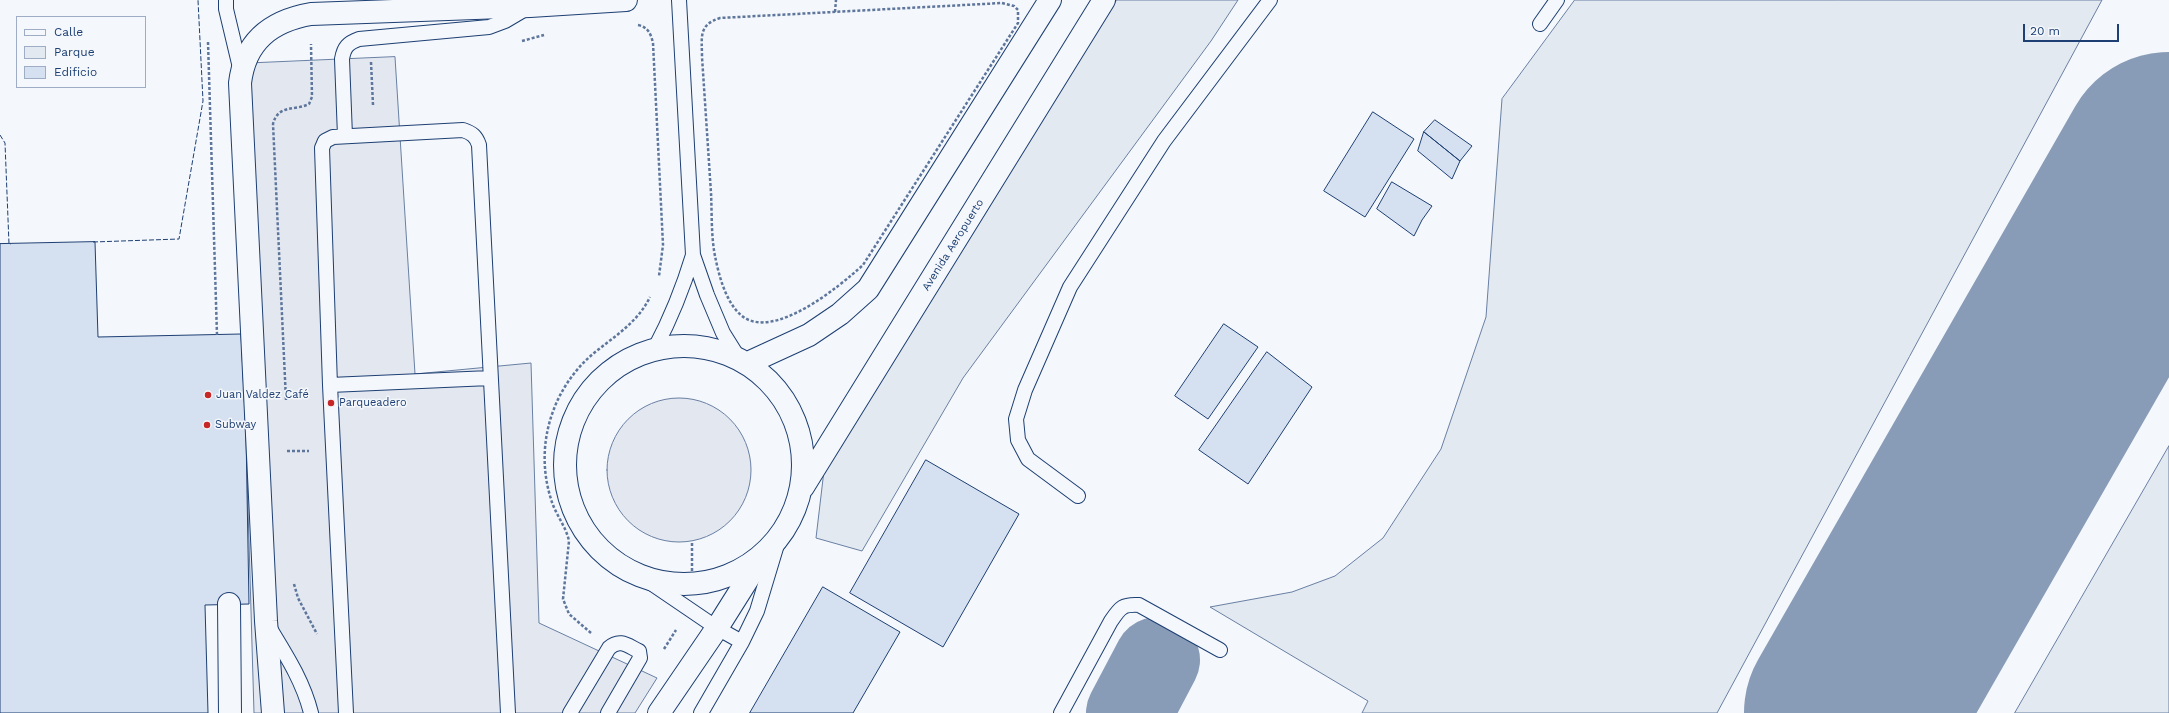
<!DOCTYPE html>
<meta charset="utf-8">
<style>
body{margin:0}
#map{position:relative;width:2169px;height:713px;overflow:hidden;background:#f4f7fb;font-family:"Work Sans",sans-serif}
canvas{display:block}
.legend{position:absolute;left:16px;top:16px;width:130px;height:72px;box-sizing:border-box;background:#f4f7fb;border:1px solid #9eadc5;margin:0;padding:5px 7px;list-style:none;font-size:12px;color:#1d3f73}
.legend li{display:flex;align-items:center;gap:8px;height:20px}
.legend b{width:20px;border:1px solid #9eadc5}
.scale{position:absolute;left:2023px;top:24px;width:96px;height:18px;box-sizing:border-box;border:2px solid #1d3f73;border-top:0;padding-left:5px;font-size:12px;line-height:14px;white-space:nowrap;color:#1d3f73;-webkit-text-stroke:3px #f4f7fb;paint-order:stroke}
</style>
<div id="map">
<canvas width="2169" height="713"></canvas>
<ul class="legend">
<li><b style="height:5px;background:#f4f7fb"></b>Calle</li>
<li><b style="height:11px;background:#e3e9f0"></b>Parque</li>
<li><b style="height:11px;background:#d5e0f0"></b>Edificio</li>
</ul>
<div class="scale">20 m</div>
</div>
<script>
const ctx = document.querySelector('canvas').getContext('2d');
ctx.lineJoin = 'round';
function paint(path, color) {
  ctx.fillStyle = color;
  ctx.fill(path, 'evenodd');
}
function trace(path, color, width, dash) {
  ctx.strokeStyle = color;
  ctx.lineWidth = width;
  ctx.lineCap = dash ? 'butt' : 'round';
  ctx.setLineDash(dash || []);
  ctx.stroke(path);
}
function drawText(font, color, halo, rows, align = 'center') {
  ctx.font = font + ' "Work Sans",sans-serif';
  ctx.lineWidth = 3;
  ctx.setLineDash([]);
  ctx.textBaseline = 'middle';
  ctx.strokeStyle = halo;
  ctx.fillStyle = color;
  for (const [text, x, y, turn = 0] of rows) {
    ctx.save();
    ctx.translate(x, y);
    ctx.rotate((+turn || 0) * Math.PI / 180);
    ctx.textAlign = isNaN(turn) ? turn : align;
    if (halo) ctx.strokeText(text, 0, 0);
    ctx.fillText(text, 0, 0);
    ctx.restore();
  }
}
const green = new Path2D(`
 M1117,0H1238L1211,41L963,378L862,551L816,538L825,462L862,390Z
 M1575,0H2102L1717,713H1362L1368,701L1210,607L1292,592L1335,576L1383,538L1441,449L1486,317L1502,99Z
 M2169,446V713H2015Z`);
paint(green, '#e3e9f0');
trace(green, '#687fa3', 1);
const parking = new Path2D(`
 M395,57L415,374L531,363L539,623L657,678L635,713H254L235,64Z
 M607 470a72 72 0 1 1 144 0a72 72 0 1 1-144 0Z`);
paint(parking, '#e3e8f0');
trace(parking, '#687fa3', 1);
trace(new Path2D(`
 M1129,713L1157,660`), '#889bb7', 86);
trace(new Path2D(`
 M1852,713L2169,160`), '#889bb7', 216);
const building = new Path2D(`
 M1373,112L1414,139L1365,217L1324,191Z
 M1435,120L1472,146L1460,161L1424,132Z
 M1424,132L1460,161L1452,179L1418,151Z
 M1392,182L1432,206L1422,220L1414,236L1377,209Z
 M95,242L98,337L241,334L246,433L249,604L205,605L208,713H0V244Z
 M1224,324L1258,347L1208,419L1175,396Z
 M1267,352L1312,387L1248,484L1199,450Z
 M926,460L1019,514L943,647L850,593Z
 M823,587L900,632L853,713H750Z`);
paint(building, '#d5e0f0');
trace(building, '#1d3f73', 1);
const service = new Path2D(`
 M226,0V9L241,72
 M679,0L693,255L707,295L723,333L738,357
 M1540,24L1557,0
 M345,136L342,59C344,47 348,43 359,39L489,27L505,21L527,8
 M655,348C671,318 683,288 693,255
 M330,385L490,378
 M1078,496L1028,459L1018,440L1016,419L1025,390L1070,287L1164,141L1270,0
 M642,577L717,628L742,642
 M269,627C286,655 303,681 311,713
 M346,713L330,385L322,148L325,141L333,137L463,130C472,133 476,136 479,145L508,713
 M570,713L609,648C620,638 628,646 639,651L640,658L608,713
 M701,713L742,642L757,611L779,538
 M1061,713L1111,621C1120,608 1122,604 1139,605L1220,650`);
const pedestrian = new Path2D(`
 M229,604L230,713`);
const minor = new Path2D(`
 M273,713L266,621L240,83C245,41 271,21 311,14L530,6L626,0
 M659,713L717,628L761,558`);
const primary = new Path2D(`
 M565 465a119 119 0 1 1 238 0a119 119 0 1 1-238 0Z
 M748,363L809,335L840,314L868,289L1050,0
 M803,487L1104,0`);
trace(service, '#1d3f73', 16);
trace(pedestrian, '#1d3f73', 24);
trace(minor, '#1d3f73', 24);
trace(primary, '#1d3f73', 24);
trace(new Path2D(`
 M1002,3L1014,6L1018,10V23L863,265C840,286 774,341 742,316C726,303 719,276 715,256C711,236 712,213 711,193C708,147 705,102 702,57C702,37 698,25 720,18Z
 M835,12L836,0
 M638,25C648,27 651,34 653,43L663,245L659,276
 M522,41L544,35
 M208,42L217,335
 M371,62L373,105
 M286,400L273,124C278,104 295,111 309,104L312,97L311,44
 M287,451H309
 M692,581V541
 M294,584L298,598L317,634
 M591,633L569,614L563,599L569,541C566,526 555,514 551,499C534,446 552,388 594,353C615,336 638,322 650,297
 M664,649L676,630`), '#5e769c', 2.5, [3, 2]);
trace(service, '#f4f7fb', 14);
trace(pedestrian, '#f4f7fb', 22);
trace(minor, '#f4f7fb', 22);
trace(primary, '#f4f7fb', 22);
trace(new Path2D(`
 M0,135L5,143L9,244H11
 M93,242L179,239L203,101L198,0`), '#1d3f73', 1, [5, 2]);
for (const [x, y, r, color] of [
 [208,395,4,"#c62828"],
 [331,403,4,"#c62828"],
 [207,425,4,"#c62828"]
]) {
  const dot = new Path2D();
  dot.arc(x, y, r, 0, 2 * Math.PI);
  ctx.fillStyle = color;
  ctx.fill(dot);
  trace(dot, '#f4f7fb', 1.5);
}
drawText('11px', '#1d3f73', '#f4f7fb', [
 ["Avenida Aeropuerto",953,245,-58]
]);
drawText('11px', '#1d3f73', '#f4f7fb', [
 ["Juan Valdez Café",216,395],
 ["Parqueadero",339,403],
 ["Subway",215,425]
], 'left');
</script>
